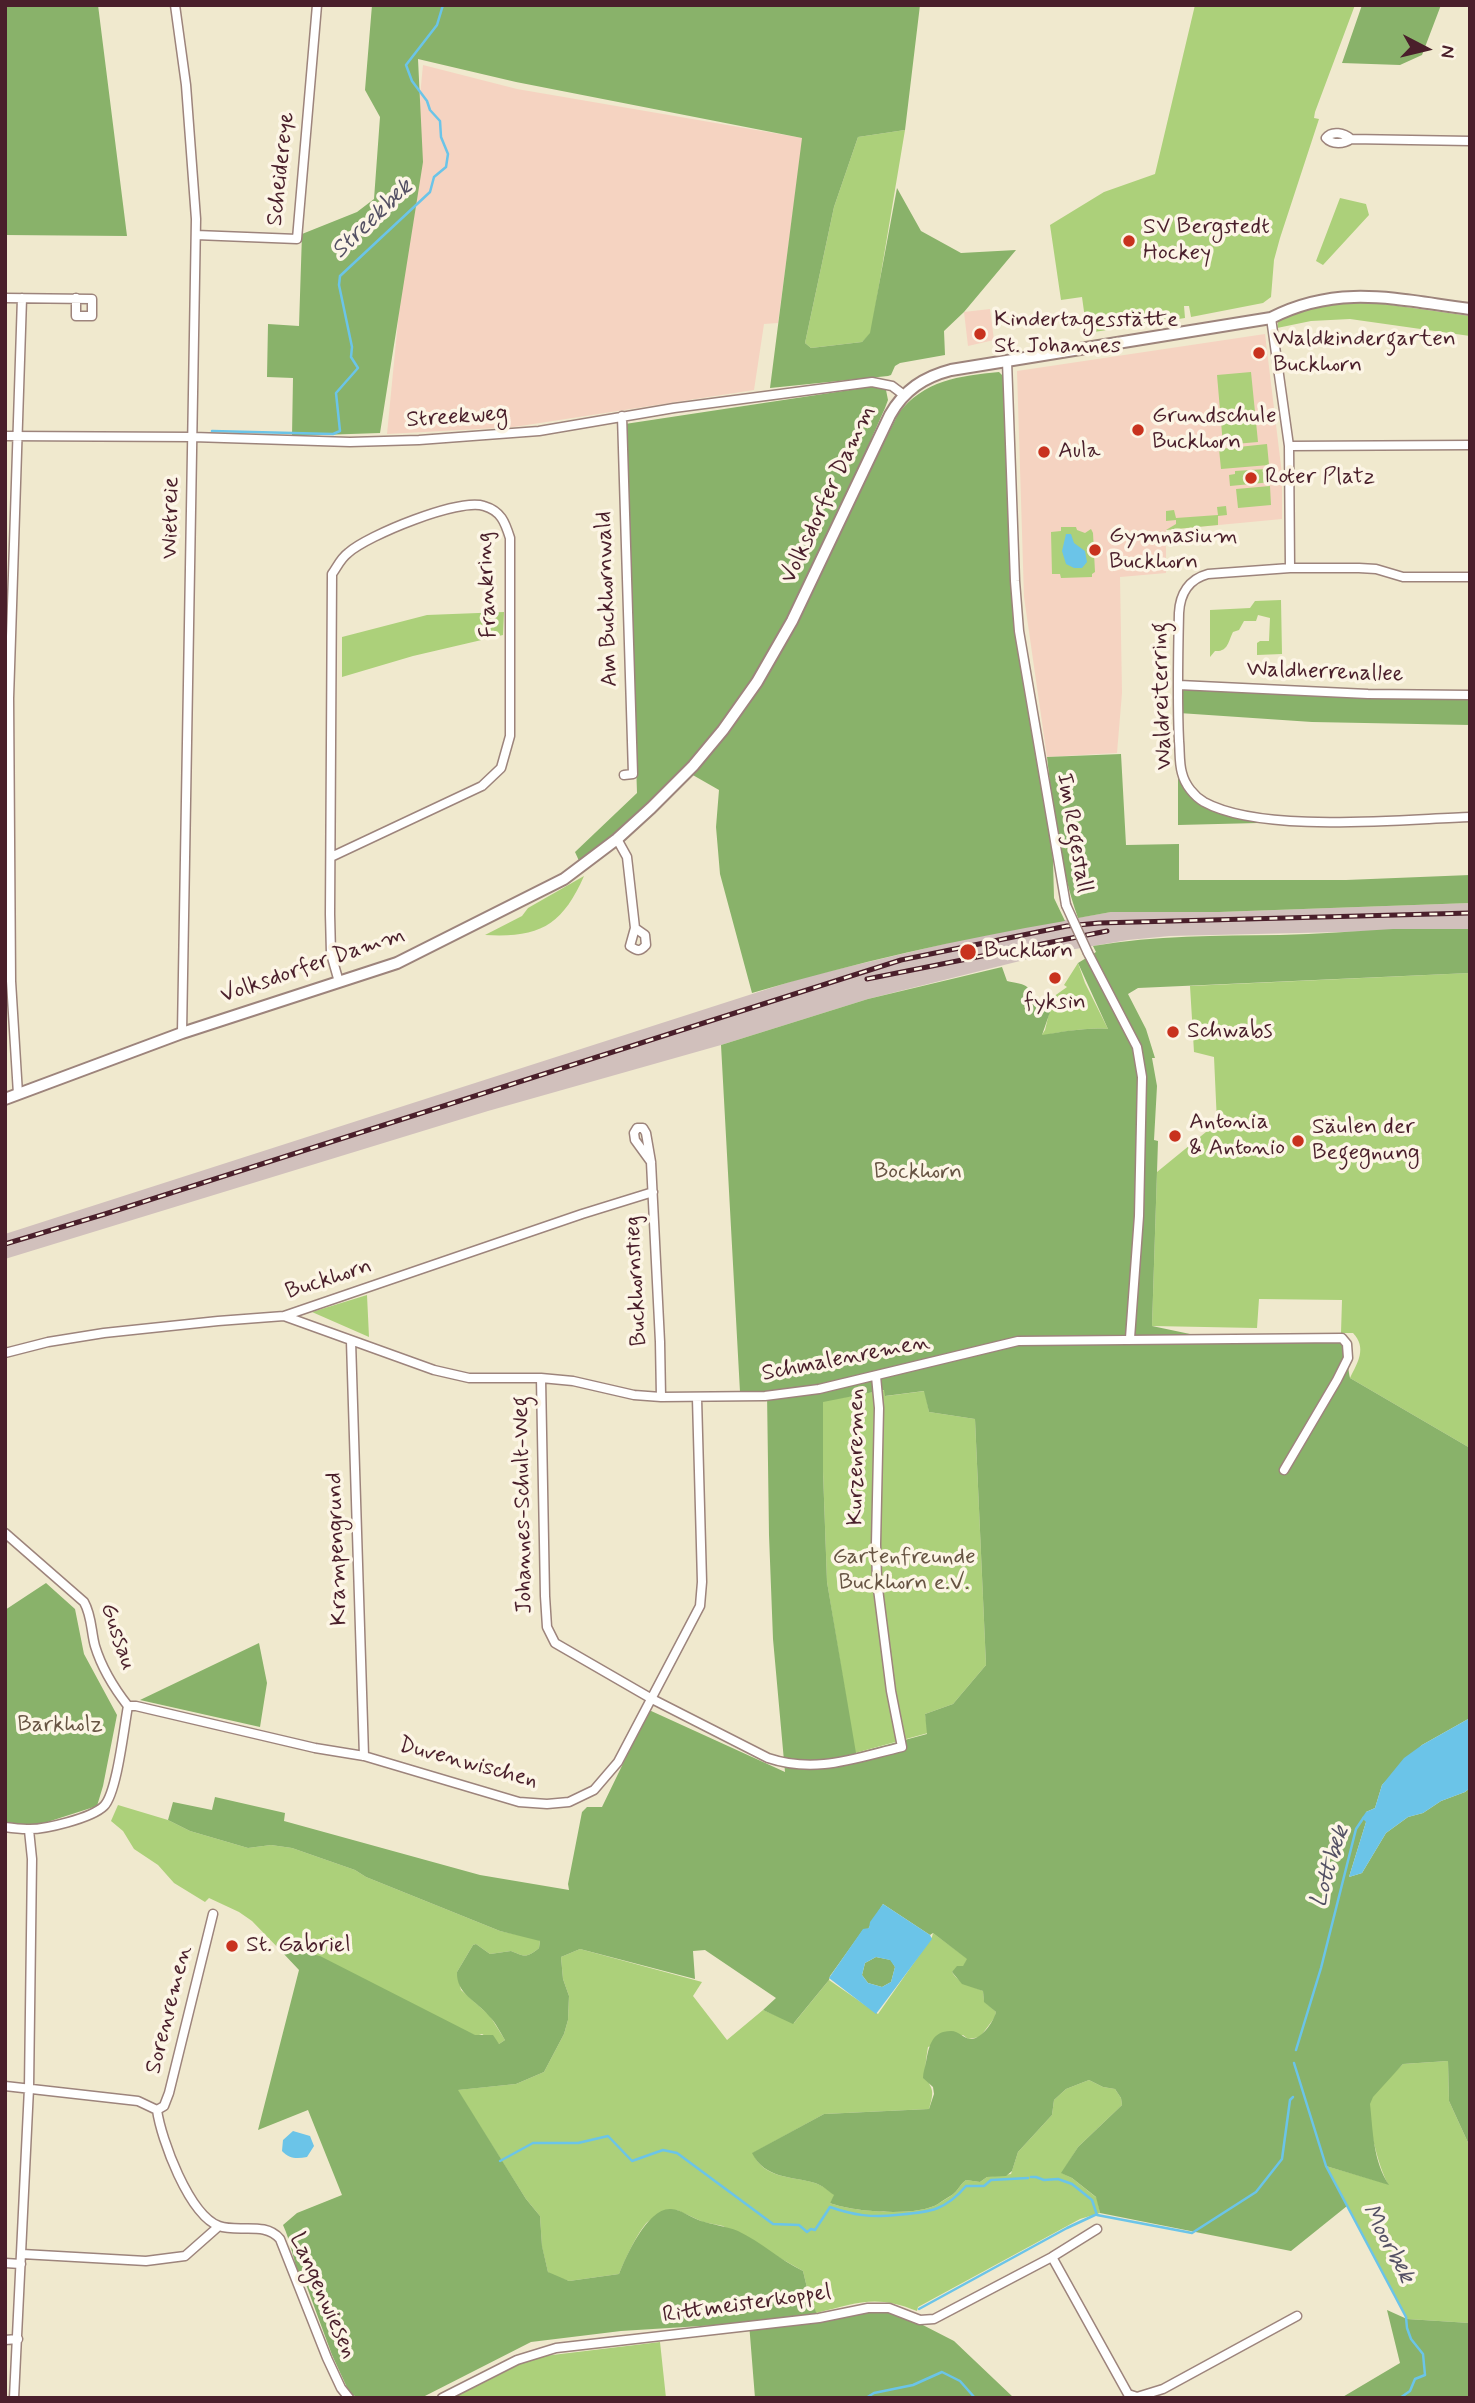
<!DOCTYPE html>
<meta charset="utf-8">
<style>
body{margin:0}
#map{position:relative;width:1475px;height:2403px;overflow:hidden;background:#f0e9ce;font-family:Mynerve,sans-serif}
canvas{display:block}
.frame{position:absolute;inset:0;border:7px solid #4a1f2b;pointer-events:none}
.north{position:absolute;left:1391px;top:14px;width:70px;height:70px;-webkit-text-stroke:5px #fcf5e5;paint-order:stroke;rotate:97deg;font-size:19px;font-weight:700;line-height:28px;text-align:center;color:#4a1f2b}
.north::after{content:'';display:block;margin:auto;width:24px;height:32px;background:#4a1f2b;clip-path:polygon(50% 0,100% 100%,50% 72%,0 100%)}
</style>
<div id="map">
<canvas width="1475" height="2403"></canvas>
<div class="frame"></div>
<div class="north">N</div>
</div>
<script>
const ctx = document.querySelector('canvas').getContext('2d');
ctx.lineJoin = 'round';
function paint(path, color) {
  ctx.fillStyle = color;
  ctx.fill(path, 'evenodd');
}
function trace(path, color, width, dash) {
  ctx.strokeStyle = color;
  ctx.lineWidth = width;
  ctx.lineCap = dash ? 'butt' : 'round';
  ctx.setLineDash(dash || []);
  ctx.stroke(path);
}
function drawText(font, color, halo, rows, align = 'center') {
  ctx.font = font + ' Mynerve,sans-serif';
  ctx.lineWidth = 7;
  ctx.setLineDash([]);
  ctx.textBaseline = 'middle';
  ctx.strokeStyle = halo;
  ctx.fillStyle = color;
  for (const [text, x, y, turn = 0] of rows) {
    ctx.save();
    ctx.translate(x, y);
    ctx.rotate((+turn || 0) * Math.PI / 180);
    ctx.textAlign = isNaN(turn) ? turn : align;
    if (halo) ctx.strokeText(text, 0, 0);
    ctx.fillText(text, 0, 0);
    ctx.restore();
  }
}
paint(new Path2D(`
 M423,65L517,89L803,138L778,323L764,324L754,390L514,427L387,434Z
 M990,309L994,340L968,346L964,312Z
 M1265,334L1282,474V519L1166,530V573L1120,577L1122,693L1117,753L1047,757L1024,597L1017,371Z`), '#f5d3c1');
paint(new Path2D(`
 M1470,903V929L1170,936L1128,940L1052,953L868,999L721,1045L488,1111L5,1259V1234L805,977L990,933L1111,912H1219Z`), '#d1c0bc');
paint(new Path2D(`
 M1195,5H1355L1315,112L1314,118L1319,119L1280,238L1274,260L1271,297L1263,303L1191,317L1189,306H1184L1185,318L1140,325L1138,314L1133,315L1134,326L1087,333L1082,297L1061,300L1050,225L1104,192L1155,174Z
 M905,130L871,333L862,342L811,348L805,343L834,207L858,137Z
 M1340,198L1366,204L1369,215L1323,265L1316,261Z
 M1341,302L1377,303L1470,316V336L1350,319L1311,321L1277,328L1279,317Z
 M1251,372L1258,442L1223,445L1217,375Z
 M1267,444L1269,465L1221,469L1219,449Z
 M1266,469V471H1271L1272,482L1230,486L1229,475L1235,474V471Z
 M1270,486L1271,505L1238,508L1236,489Z
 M1226,506L1227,515L1218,516V525L1166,530L1176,524V520L1166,521V511L1174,510L1176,518L1218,515L1217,507Z
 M1061,527H1076L1077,530L1085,533L1091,529L1093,533L1095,572L1092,574V577L1061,578L1060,574H1052L1051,532L1061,531Z
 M1281,600L1282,654L1257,655V643L1260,641H1269L1270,618L1258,615L1256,621H1244L1239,630L1233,632C1228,642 1228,652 1215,651L1210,657V610L1250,608L1255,601Z
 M504,612L503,635L413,656L342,677V637L427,615Z
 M584,876C562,926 539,938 485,935L522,916L528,908Z
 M1078,963L1085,983L1108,1029C1088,1027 1061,1032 1041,1036L1045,1030L1053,997L1067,987L1064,985Z
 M1470,973V1448L1350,1378C1358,1362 1367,1348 1353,1333H1341L1342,1300L1259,1299L1257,1328L1152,1326L1157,1172L1217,1123L1214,1057L1194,1052L1190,986Z
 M367,1295L369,1337L312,1312Z
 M885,1390L886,1396L925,1391L929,1412L975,1419L986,1665L953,1704L925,1714L928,1733L855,1753L827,1582L823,1471V1401Z
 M118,1805L168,1820L190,1831L248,1848L271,1845L292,1848L355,1870L366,1877L500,1931L537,1939L540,1941L539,1948C526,1959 524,1956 511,1951L490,1954L476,1944L473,1945L457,1972L461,1990L490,2016L505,2040L499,2044L482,2034L476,2036L293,1952H282L252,1921L239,1912L209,1898L205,1902L174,1883L158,1865L134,1849L123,1831L111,1821Z
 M933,1933L968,1959L963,1967L952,1972C960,1985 971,1985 983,1991L984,2001L996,2012L995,2017L980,2037L968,2039L963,2035L928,2047C927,2054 925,2063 926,2070C928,2092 937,2083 929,2109L824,2114L753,2153C763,2179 792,2176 815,2183C822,2185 829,2191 835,2195L830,2203C853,2212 917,2217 938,2204C942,2201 948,2198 952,2195C958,2191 960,2184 966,2180L980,2182L987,2177L1011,2174L1018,2152L1052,2115L1054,2100L1066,2089L1089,2080L1103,2087L1115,2089L1121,2098L1122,2105L1078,2147L1062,2173L1072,2178L1097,2198L1100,2213L1080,2219L918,2307L917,2311C875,2294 858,2303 816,2313L808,2292L803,2271L723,2226L703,2222L677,2210C669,2213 658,2215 650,2220C640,2226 624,2262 619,2274L569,2281L553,2276L548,2272L542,2247L540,2216L526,2199L457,2090L516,2084L544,2072L564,2034L568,2020L569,1996L563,1979L561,1957L580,1949L702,1982L693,1996L727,2040L763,2010L794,2023L829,1980L878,2014L932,1937Z
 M1448,2061L1449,2101L1470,2147V2323L1407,2319L1326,2166L1388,2184C1379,2168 1366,2120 1370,2102C1372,2092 1396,2072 1403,2064Z
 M660,2342L666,2398H449L482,2380L536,2357Z`), '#acd07a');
paint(new Path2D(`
 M5,5H98L127,236L5,235Z
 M372,5H920L905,130L858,137L834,207L805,343L811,348L862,342L870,333L897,188L921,231L961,253L1016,250L964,312L944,331L945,355L900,363L895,366L891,375L888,376L770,388L802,138L516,82L418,59L423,162L380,433L292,436L293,378L267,377L268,324L299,326L302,234L357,212L374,199L380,117L365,90Z
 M1362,5H1441L1422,55L1400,65L1342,63Z
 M999,372L1005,378L1009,522L1014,626L1039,762L1053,860L1054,898L1065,921C959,939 854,963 752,993L720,874L716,827L719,790L691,774L741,713L781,651L898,414C924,380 959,376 999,372Z
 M876,386L886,390L888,400L885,408C832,527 784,648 701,750C667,792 622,828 580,863L575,852L637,793L625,424Z
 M1179,690L1470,698V725L1312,722L1179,713Z
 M1121,754L1126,845L1179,844V880H1346L1470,875V903L1219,912H1111L1078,918C1060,867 1053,810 1047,757Z
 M1181,772L1203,801L1258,817V823L1178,825V777Z
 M1393,929H1470V973L1138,988L1128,994L1146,1029L1155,1058H1152L1157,1086L1154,1140L1158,1141L1152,1326L1228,1342L1335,1338C1348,1348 1347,1363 1350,1378L1470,1448V1718L1422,1745L1382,1785L1375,1808L1366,1812V1822L1349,1877L1362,1873L1386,1833L1408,1817L1423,1813L1441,1801L1465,1792L1470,1788V2147L1449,2101L1448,2061L1403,2064L1373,2097L1370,2104C1373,2131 1373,2161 1389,2185L1326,2166L1347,2206L1291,2251L1100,2213L1096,2197L1072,2178L1061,2173L1078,2147L1122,2105L1121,2098L1115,2089L1103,2087L1089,2080L1066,2089L1054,2100L1052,2115L1018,2152L1012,2171L1006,2176L987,2177L980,2182L966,2180C960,2184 958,2191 952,2195C947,2198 942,2201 938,2204C917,2217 853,2212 830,2203L834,2195C828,2191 822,2185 815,2183C791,2176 765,2179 752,2153L824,2114L929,2109L934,2094L933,2087L923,2078C923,2072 925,2068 926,2062C929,2047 931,2031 951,2031C959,2031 964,2039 971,2039C982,2039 994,2021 996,2012L984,2002L983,1991L962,1984L952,1972L957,1966H963L967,1959L933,1933L930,1935L883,1904L868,1929L863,1930L830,1976L829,1980L793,2024L763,2010L776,1998L705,1950L693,1951L695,1979L580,1949L561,1957L563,1979L569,1996L568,2020L564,2034L544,2072L516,2084L458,2090L526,2199L540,2216L542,2246L548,2272L569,2281L619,2274C626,2256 648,2207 671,2209C681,2209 691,2218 701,2221C713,2225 726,2226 738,2231C761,2242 780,2260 803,2271L808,2292L820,2322L862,2312H890L915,2321L954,2341L1014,2398H755L749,2323L621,2331L531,2342L421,2398H360L350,2394L332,2355L304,2279L300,2278C293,2260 291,2242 283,2225L297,2213L342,2195L308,2110L258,2130L299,1970L282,1952H305L320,1956L475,2035H493L499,2044L505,2040C500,2032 496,2023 489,2016C477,2001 456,1994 457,1972L473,1945L476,1944L490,1954L511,1951C524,1956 526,1959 539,1948L540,1941L500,1931L366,1877L355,1870L292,1848L271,1845L248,1848L190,1831L168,1820L173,1802L212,1810L215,1797L285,1813L284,1821L480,1875L569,1890L568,1884L582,1812L587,1807H602L649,1710L785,1772L773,1639L769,1535L767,1392H740L721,1045L868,999L1002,967L1007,981C1024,985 1030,983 1034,1001L1041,1000L1043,1006L1050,1012L1042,1035C1061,1032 1088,1027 1108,1029L1078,963L1096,952L1093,946C1156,935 1217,936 1280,935C1318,934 1355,931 1393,929ZM884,1390L885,1396L924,1391L929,1412L975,1419L986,1665L953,1704L925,1714L927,1734L856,1753L827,1582L823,1471V1402Z
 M46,1583L75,1609L84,1654L117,1715L103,1786L97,1806L35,1826L5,1822V1610Z
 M259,1643L267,1683L260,1727L140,1700Z
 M876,1957L891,1960L895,1967L891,1982L882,1987L868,1983L862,1975L865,1963Z
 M1387,2310L1407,2319L1470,2323V2398H1341L1400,2363Z`), '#89b26a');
paint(new Path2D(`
 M1066,534H1071L1074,543L1085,551L1087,562L1082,568H1074L1066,564L1062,551Z
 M1470,1718V1788L1465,1792L1441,1801L1423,1813L1408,1817L1386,1833L1362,1873L1349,1877L1366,1822L1362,1818L1366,1812L1375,1808L1382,1785L1404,1758L1422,1745Z
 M883,1904L930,1935L932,1939L876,2014L829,1978L863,1929L869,1928L870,1922ZM876,1957L890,1960L895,1967L891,1982L882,1987L868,1983L862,1975L865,1963Z
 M293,2131L310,2136L314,2146L307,2157C297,2159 289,2159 282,2151L283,2140Z`), '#6bc4e8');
trace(new Path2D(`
 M212,431L333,434L340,431L336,393L358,368L351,357L352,347L339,285L340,276L430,192L434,177L446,167L448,154L441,137L440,121L430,110L427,101L412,81L406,65L437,25L443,5
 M1296,2050L1321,1968L1356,1829L1364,1817
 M1294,2063L1326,2166L1406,2317L1407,2328L1411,2339L1423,2354L1425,2375L1415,2379L1410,2391L1400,2398
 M500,2161L533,2143H578L608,2136L632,2161L663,2150L677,2153L773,2224L799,2225L807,2232L811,2229L815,2230L830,2207C853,2215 872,2218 896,2215C928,2212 944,2212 966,2186H984L991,2180L1028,2178
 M1031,2177H1036L1044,2180L1058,2179L1072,2184L1092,2200L1097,2215L1192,2233L1256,2192L1282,2159L1290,2100L1293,2097
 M919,2309L1067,2228L1095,2215
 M866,2398L874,2393L913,2385L942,2372L960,2381L975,2398`), '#6bc4e8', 2.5);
const street = new Path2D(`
 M175,5L186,85L196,219L182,1033
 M1351,139C1344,144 1332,145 1326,138C1332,130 1344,133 1351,139L1470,141
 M196,235L297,239L317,5
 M5,298L92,299V316H76V298
 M1271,318L1289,446L1290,568L1208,574C1189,579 1180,594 1179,613C1178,655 1177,699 1179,741C1180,751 1179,763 1182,773C1185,785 1194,796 1204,802C1262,834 1403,819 1470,817
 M1007,361L1015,581L1019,631L1066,905
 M622,416L633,774L624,775
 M5,436L193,437L350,442L419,440L539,431L674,408L872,382L892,386L904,395
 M1289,446L1470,445
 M1290,568H1359L1376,569L1403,577H1470
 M1179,685L1368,694L1470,695
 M617,839L627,857L635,928L630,946C637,951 640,952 646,945L645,935L635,928
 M331,857L482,786L501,768L510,736V538C505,522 501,511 484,506C459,498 368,535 348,553C341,558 337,567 332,574L330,914L331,954L339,982
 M1088,953L1137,1047L1142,1077L1139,1216L1130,1338
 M18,1094L11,981L9,698L22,298
 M651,1162L635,1140L634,1133L637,1128H643L646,1133L651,1162L660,1342L661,1397
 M284,1316L434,1370L469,1378H541L573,1381L634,1395L661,1397L765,1396L819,1389L1018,1341L1342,1338L1347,1344L1348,1358L1337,1380L1284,1470
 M351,1341L364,1756
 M5,1353L48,1342L104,1333L218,1321L284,1316L582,1214L653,1192
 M541,1378L545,1596L547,1627L555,1643L652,1699L768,1758C816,1774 855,1758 902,1747L891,1691L877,1581L876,1544L879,1408L876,1376
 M5,1533L84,1602C92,1616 91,1632 95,1646C102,1669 114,1688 128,1706C124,1727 117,1793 104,1806C92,1818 44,1830 27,1829C20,1829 12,1828 5,1827
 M128,1706H136L315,1748L364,1756L519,1802L547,1804L569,1802L594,1790L618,1762L700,1606L702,1582L697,1398
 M5,2086L138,2101L157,2110
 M157,2110C161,2139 189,2215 219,2226C239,2233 265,2221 280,2239L327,2358L341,2388L349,2398
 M157,2110L164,2106L169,2093L213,1914
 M22,2254L146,2261L185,2256L219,2226
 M1052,2257L1128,2394L1137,2397L1163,2389L1297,2316
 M5,2263L21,2264
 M5,2340L18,2339
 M14,2398L29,2088L32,1859L29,1830
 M442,2398L517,2360L556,2348L819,2318L868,2308H889L920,2320L934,2319L1052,2257L1097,2229`);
const secondary = new Path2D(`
 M5,1099L182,1033L397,963L564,879L617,839L651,808L693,766L723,730L757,682L792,621L890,415C904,390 924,377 951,370L1271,318C1339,283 1398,300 1470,309`);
trace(street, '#9d847c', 11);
trace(secondary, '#9d847c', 14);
trace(street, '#fff', 8);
trace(secondary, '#fff', 10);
const rail = new Path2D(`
 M867,979L1107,931
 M5,1244L105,1214L901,960L1067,926L1099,923L1470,913`);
trace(rail, '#4a1f2b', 5);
trace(rail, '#fcf5e5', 2.5, [8]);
const streetBridge = new Path2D(`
 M1066,905L1088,953`);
trace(streetBridge, '#9d847c', 11, []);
trace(streetBridge, '#fff', 8);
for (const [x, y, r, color] of [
 [1129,241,7,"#c8321e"],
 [980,334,7,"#c8321e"],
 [1259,353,7,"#c8321e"],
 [1138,430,7,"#c8321e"],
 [1044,452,7,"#c8321e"],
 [1251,478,7,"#c8321e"],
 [1095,550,7,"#c8321e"],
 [968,952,9,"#c8321e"],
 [1055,978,7,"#c8321e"],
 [1173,1032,7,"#c8321e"],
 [1175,1136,7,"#c8321e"],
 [1298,1141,7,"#c8321e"],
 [232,1946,7,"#c8321e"]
]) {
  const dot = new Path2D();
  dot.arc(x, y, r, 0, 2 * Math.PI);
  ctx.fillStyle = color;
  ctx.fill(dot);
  trace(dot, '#fcf5e5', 2.5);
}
drawText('23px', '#4a1f2b', '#fcf5e5', [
 ["Scheidereye",282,169,-84],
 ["Streekweg",457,418,-4],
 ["Volksdorfer Damm",829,495,-65],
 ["Wietreie",172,518,-89],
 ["Frankring",488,585,-93],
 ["Am Buckhornwald",608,599,-92],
 ["Waldherrenallee",1325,673,2],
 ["Waldreiterring",1163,696,-92],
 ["Im Regestall",1073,833,80],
 ["Volksdorfer Damm",313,966,-19],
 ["Buckhorn",329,1280,-18],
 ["Buckhornstieg",637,1281,-93],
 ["Schmalenremen",846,1359,-11],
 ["Kurzenremen",857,1457,-90],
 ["Johannes-Schult-Weg",524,1505,-91],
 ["Krampengrund",338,1549,-92],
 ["Gussau",117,1637,71],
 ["Duvenwischen",468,1764,15],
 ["Sorenremen",170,2010,-76],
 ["Langenwiesen",322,2296,66],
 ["Rittmeisterkoppel",747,2305,-8]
]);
drawText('23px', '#4a1f2b', '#fcf5e5', [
 ["SV Bergstedt",1143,228],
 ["Hockey",1143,254],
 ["Kindertagesstätte",994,321],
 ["St. Johannes",994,347],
 ["Waldkindergarten",1273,340],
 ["Buckhorn",1273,366],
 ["Grundschule",1152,417],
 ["Buckhorn",1152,443],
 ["Aula",1058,452],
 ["Roter Platz",1265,478],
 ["Gymnasium",1109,537],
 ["Buckhorn",1109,563],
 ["Buckhorn",984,952],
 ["fyksin",1055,1003,"center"],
 ["Schwabs",1187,1032],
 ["Antonia",1189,1123],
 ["& Antonio",1189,1149],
 ["Säulen der",1312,1128],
 ["Begegnung",1312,1154],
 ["St. Gabriel",246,1946]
], 'left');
drawText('23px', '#675443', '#fcf5e5', [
 ["Bockhorn",918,1173],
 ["Gartenfreunde",904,1558],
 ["Buckhorn e.V.",904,1584],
 ["Barkholz",60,1726]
]);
drawText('italic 24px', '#545164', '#fcf5e5', [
 ["Streekbek",373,220,-44],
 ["Lottbek",1331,1867,-73],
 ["Moorbek",1387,2244,62]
]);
</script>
